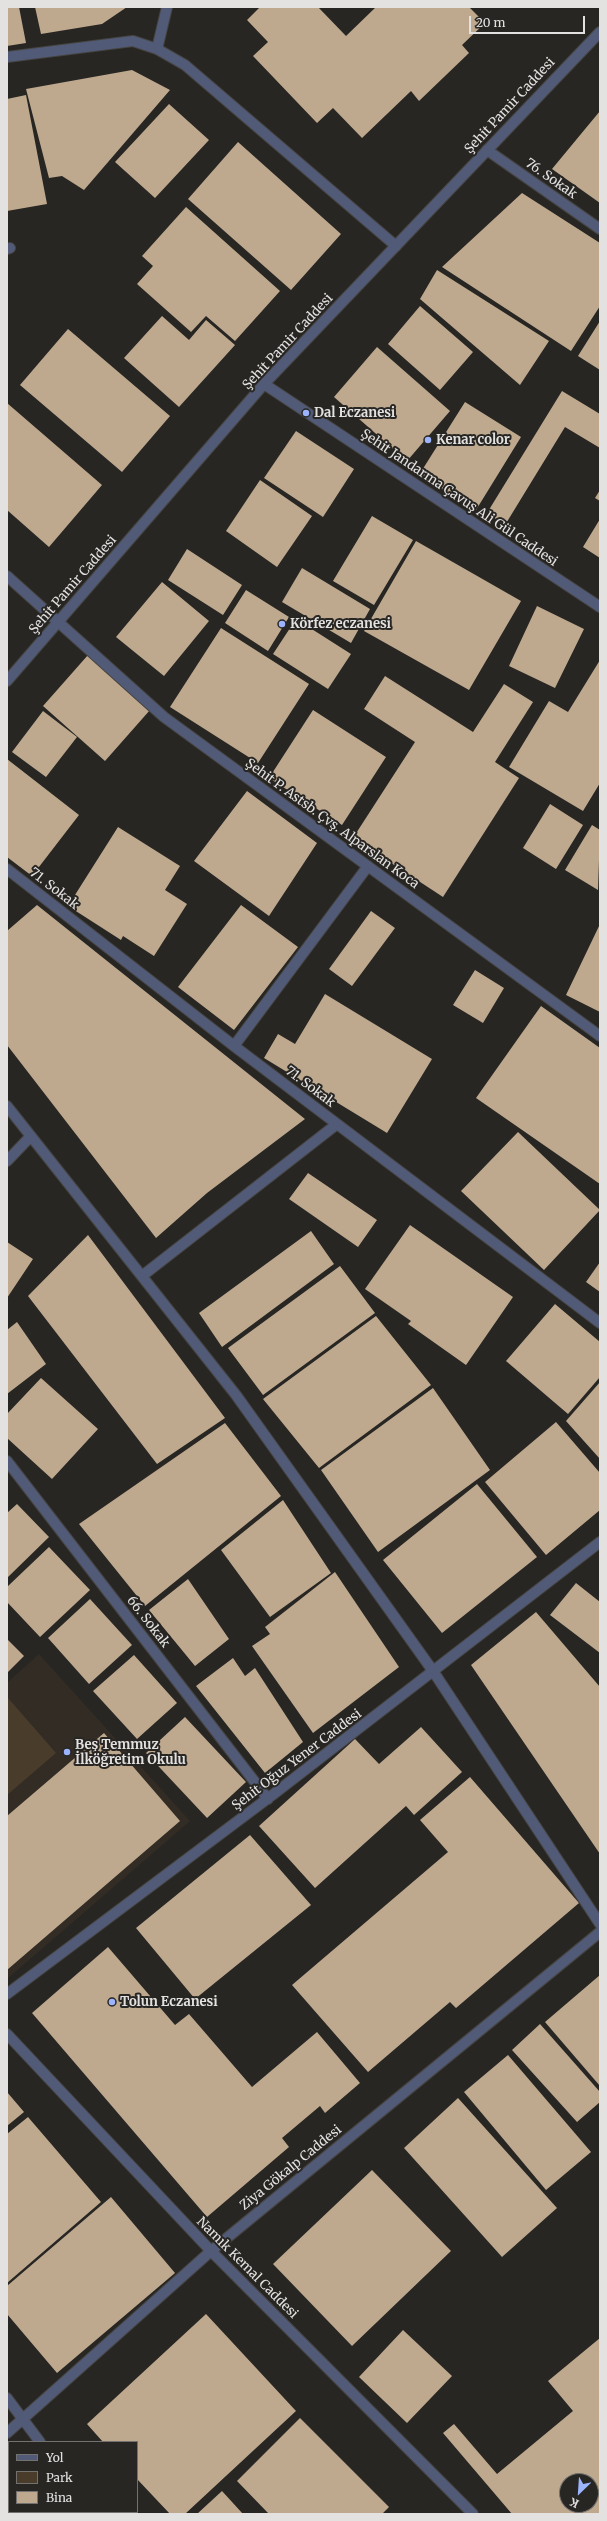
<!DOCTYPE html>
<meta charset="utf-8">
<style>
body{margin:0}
#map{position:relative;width:607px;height:2521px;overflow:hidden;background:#282623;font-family:Merriweather,serif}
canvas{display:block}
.frame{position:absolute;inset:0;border:8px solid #e4e2e1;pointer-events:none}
.legend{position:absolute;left:8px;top:2441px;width:130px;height:72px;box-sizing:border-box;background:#282623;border:1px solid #73716f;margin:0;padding:5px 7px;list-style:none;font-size:12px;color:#e4e2e1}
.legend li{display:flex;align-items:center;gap:8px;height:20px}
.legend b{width:20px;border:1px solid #73716f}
.north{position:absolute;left:559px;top:2473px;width:40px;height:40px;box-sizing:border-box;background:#282623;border:1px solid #73716f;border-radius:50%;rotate:205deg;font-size:11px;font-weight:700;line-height:16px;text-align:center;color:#e4e2e1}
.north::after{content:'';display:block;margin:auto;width:14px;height:18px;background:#9cb4fd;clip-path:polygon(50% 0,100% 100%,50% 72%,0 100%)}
.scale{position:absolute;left:469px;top:16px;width:116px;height:18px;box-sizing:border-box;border:2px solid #e4e2e1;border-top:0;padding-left:5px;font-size:12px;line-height:14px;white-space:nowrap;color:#e4e2e1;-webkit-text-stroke:3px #282623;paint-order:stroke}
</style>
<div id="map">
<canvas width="607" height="2521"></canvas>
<div class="frame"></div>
<ul class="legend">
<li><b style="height:5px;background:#515b77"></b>Yol</li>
<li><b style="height:11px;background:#4a3c2b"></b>Park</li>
<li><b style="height:11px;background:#bea98f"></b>Bina</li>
</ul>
<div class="north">K</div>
<div class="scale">20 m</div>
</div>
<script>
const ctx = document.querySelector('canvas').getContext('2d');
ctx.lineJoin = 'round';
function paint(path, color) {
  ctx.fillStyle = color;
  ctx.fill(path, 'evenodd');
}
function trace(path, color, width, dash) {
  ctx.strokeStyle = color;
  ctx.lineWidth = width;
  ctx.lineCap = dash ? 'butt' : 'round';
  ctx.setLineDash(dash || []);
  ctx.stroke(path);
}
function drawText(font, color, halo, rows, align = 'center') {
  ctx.font = font + ' Merriweather,serif';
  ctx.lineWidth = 4;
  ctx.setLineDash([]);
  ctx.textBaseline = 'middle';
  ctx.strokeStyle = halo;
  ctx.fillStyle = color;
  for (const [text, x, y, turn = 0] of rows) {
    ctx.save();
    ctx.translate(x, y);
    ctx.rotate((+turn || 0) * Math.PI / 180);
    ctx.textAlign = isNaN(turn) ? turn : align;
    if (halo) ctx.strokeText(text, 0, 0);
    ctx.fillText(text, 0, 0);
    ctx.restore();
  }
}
paint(new Path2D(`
 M39,1654L190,1821L7,1979V1683Z`), '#322c24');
paint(new Path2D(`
 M8,1698L56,1753L7,1795V1699Z`), '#4a3c2b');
paint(new Path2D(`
 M7,7H19L26,43L7,46Z
 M35,7H127L102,24L41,34Z
 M260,7H318L346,36L376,7H469L485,23L462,45L469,53L419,101L411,91L362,138L333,108L317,123L253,56L268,42L247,20Z
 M132,70L170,90L84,190L62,176L49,178L26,89Z
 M26,95L47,204L7,211V99Z
 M169,104L209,140L155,198L115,162Z
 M600,111V203L552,169Z
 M238,142L341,234L291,290L188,199Z
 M522,193L600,243V306L571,351L442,267Z
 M186,207L280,291L235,341L206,316L191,332L137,284L153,266L142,256Z
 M437,270L549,341L520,385L420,299Z
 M420,306L473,352L440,390L388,344Z
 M162,316L189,340L206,320L235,345L179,407L124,358Z
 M600,321V370L578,356Z
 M68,329L170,416L122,472L20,385Z
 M377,347L450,411L407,461L334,397Z
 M562,391L600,414V448L565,427L505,525L487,513Z
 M465,402L521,437L476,510L419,475Z
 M7,403L102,485L49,547L7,510Z
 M296,431L354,469L323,517L264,478Z
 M260,480L312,516L277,567L226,531Z
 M600,490V501L595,498Z
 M372,516L413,540L374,605L333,581Z
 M600,519V558L583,547Z
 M416,541L521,601L469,690L364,631Z
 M187,549L242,585L223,615L168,580Z
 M302,568L370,609L351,643L282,602Z
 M162,582L209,621L164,676L116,637Z
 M246,590L289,617L268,651L225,623Z
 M537,606L584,629L555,688L509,666Z
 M296,619L351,654L328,689L273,654Z
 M221,628L309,684L258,763L170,707Z
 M88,655L150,710L105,761L43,706Z
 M600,660V783L583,811L509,767L549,701L568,712Z
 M385,676L473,732L504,684L533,702L495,762L519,778L443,897L353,838L415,742L364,709Z
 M313,710L386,757L342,825L269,778Z
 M43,711L77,737L46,777L12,752Z
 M7,759L79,815L32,876L7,857Z
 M247,791L317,843L269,916L194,861Z
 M550,804L583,825L556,869L523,848Z
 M592,825L600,830L598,890L565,870Z
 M118,827L180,866L165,890L187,904L154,956L123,936L121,940L68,906Z
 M37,905L305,1119L207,1193L156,1238L7,1045V931Z
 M241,905L298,947L234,1030L178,987Z
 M371,911L395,928L352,986L329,969Z
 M600,924V1012L566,995Z
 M475,970L504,988L483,1023L453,1005Z
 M325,994L432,1059L387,1133L264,1058L278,1034L295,1044Z
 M541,1006L600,1048V1184L476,1098Z
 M518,1132L600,1210L544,1270L461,1191Z
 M308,1173L377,1220L358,1247L289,1199Z
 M410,1225L513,1297L466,1365L408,1324L411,1321L365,1289Z
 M311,1231L334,1264L222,1347L199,1313Z
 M88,1235L225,1418L157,1464L28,1296Z
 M7,1242L33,1259L7,1298Z
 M600,1262V1292L586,1282Z
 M340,1266L375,1313L263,1395L228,1348Z
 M555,1304L600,1342V1377L568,1414L506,1361Z
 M376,1316L431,1385L319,1468L263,1399Z
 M17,1322L46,1364L7,1394V1330Z
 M41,1378L98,1429L52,1479L7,1438V1414Z
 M600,1382V1459L566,1421Z
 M433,1388L490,1470L378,1552L321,1470Z
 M556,1422L600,1473V1510L546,1555L485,1482Z
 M225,1423L281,1496L145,1606L79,1524Z
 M477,1484L537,1557L442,1633L383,1560Z
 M283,1500L331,1573L270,1617L221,1550Z
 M17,1504L49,1537L7,1578V1513Z
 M49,1547L90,1590L40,1637L7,1602V1587Z
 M335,1572L399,1667L313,1733L252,1646L270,1634L265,1627Z
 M188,1579L229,1639L195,1666L149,1610Z
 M576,1583L600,1602V1653L550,1615Z
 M90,1599L132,1645L89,1684L48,1638Z
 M536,1612L600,1687V1854L471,1665Z
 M7,1639L24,1656L7,1673Z
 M134,1655L177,1703L137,1739L93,1691Z
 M233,1658L245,1676L255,1668L303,1742L265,1773L196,1686Z
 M185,1717L246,1782L207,1818L146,1753Z
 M421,1727L462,1772L414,1815L406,1806L315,1888L259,1826L355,1739L379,1764Z
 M104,1733L180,1821L7,1970V1816Z
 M470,1777L579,1903L456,2008L450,2002L368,2072L292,1985L448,1852L420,1820Z
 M250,1835L311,1905L195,1999L136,1928Z
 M108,1947L175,2025L189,2014L252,2087L317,2032L360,2083L325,2113L320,2106L282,2138L289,2147L207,2217L32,2013Z
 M600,1975V2086L545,2022Z
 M540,2024L600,2092V2102L577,2122L512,2050Z
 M508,2055L591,2152L546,2190L464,2092Z
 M7,2092L24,2112L7,2126Z
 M458,2098L557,2208L502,2257L404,2148Z
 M28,2117L101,2202L7,2283V2134Z
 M372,2170L451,2251L352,2346L273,2264Z
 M111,2197L175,2273L57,2373L7,2314V2286Z
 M206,2314L296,2411L185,2514H170L137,2479V2442H103L87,2424Z
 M403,2330L452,2376L407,2423L359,2377Z
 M600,2338V2514H512L443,2433L454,2424L497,2474L573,2411L548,2381ZM567,2481H591V2505H567Z
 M300,2418L389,2507L382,2514H269L237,2481Z
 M9,2485V2512H81L83,2514H7V2487Z
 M222,2491L243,2514H197Z`), '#bea98f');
const minor = new Path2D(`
 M157,49L167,7
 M7,57L133,41L157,49L185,65L396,246
 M487,150L600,229
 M7,249L10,248
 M264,384L600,607
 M7,576L164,717L600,1036
 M7,869L234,1046L600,1323
 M234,1046L368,866
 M7,1106L236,1395L433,1671L600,1924
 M7,1161L31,1136
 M142,1276L337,1124
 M7,1461L268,1799
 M7,1994L275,1793L600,1542
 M7,2034L211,2251L473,2514
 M7,2398L40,2442
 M7,2433L211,2251L600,1932
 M93,2512L95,2514`);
const tertiary = new Path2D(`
 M7,681L264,384L600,32`);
trace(minor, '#464441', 12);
trace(tertiary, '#464441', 12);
trace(minor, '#515b77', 10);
trace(tertiary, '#515b77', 10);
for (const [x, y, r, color] of [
 [306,413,4,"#9cb4fd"],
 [428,440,4,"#9cb4fd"],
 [282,624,4,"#9cb4fd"],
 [67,1752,4,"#9cb4fd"],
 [112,2002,4,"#9cb4fd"]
]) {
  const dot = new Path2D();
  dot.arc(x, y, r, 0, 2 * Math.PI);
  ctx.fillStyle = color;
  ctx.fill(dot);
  trace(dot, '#282623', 1.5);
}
drawText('13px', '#e4e2e1', '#282623', [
 ["Şehit Pamir Caddesi",510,106,-47],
 ["76. Sokak",551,179,35],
 ["Şehit Pamir Caddesi",288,342,-47],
 ["Şehit Jandarma Çavuş Ali Gül Caddesi",459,498,34],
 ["Şehit Pamir Caddesi",73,585,-49],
 ["Şehit P. Astsb. Çvş. Alparslan Koca",332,824,36],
 ["71. Sokak",54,889,38],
 ["71. Sokak",310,1087,37],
 ["66. Sokak",148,1622,52],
 ["Şehit Oğuz Yener Caddesi",297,1760,-37],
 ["Ziya Gökalp Caddesi",291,2168,-39],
 ["Namık Kemal Caddesi",247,2268,45]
]);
drawText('bold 13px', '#e4e2e1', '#282623', [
 ["Dal Eczanesi",314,413],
 ["Kenar color",436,440],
 ["Körfez eczanesi",290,624],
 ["Beş Temmuz",75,1745],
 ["İlköğretim Okulu",75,1760],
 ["Tolun Eczanesi",120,2002]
], 'left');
</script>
